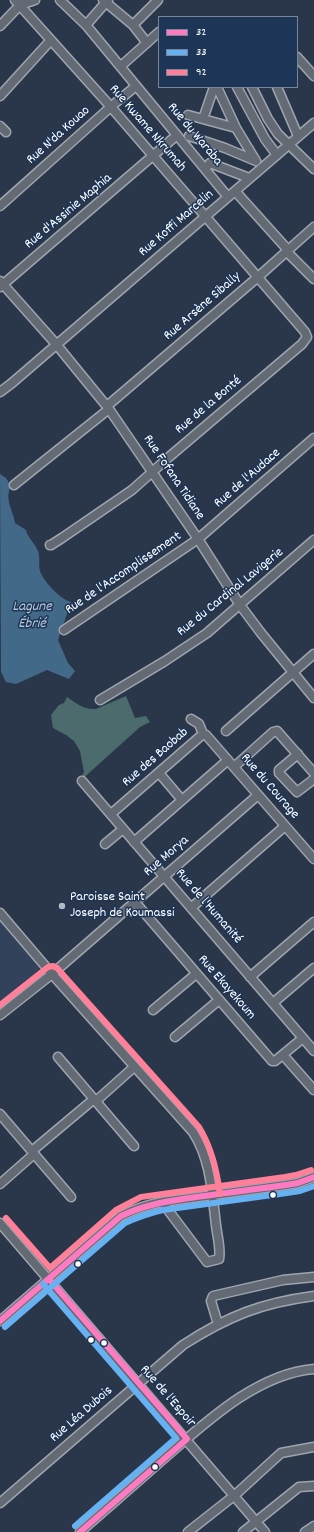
<!DOCTYPE html>
<meta charset="utf-8">
<style>
body{margin:0}
#map{position:relative;width:314px;height:1532px;overflow:hidden;background:#2a374a;font-family:Dekko,sans-serif}
canvas{display:block}
.legend{position:absolute;left:158px;top:16px;width:140px;height:72px;box-sizing:border-box;background:#1d3557;border:1px solid #77869a;margin:0;padding:5px 7px;list-style:none;font-size:12px;color:#fff}
.legend li{display:flex;align-items:center;gap:8px;height:20px}
.legend b{width:20px;border:1px solid #77869a}
</style>
<div id="map">
<canvas width="314" height="1532"></canvas>
<ul class="legend">
<li><b style="height:5px;background:#fe7ac1"></b>32</li>
<li><b style="height:5px;background:#66b1f2"></b>33</li>
<li><b style="height:5px;background:#ff8098"></b>92</li>
</ul>
</div>
<script>
const ctx = document.querySelector('canvas').getContext('2d');
ctx.lineJoin = 'round';
function paint(path, color) {
  ctx.fillStyle = color;
  ctx.fill(path, 'evenodd');
}
function trace(path, color, width, dash) {
  ctx.strokeStyle = color;
  ctx.lineWidth = width;
  ctx.lineCap = dash ? 'butt' : 'round';
  ctx.setLineDash(dash || []);
  ctx.stroke(path);
}
function drawText(font, color, halo, rows, align = 'center') {
  ctx.font = font + ' Dekko,sans-serif';
  ctx.lineWidth = 3;
  ctx.setLineDash([]);
  ctx.textBaseline = 'middle';
  ctx.strokeStyle = halo;
  ctx.fillStyle = color;
  for (const [text, x, y, turn = 0] of rows) {
    ctx.save();
    ctx.translate(x, y);
    ctx.rotate((+turn || 0) * Math.PI / 180);
    ctx.textAlign = isNaN(turn) ? turn : align;
    if (halo) ctx.strokeText(text, 0, 0);
    ctx.fillText(text, 0, 0);
    ctx.restore();
  }
}
paint(new Path2D(`
 M0,920L39,965V972L0,1007Z`), '#32425b');
paint(new Path2D(`
 M126,696L135,718L146,716L150,722L140,727L79,782L84,772L80,751L74,741L66,735L53,728L51,715L59,705L64,703L67,697C76,703 84,710 96,709Z`), '#4b6b6d');
paint(new Path2D(`
 M0,474L6,478L11,486C4,499 13,510 15,523L26,530C28,538 33,541 37,549C41,555 38,564 40,571C44,582 60,599 71,602L58,640L68,663L75,671L69,679L47,670L16,684L6,682L1,672Z`), '#436988');
const minor = new Path2D(`
 M15,0L111,107L305,332L307,337L302,344L169,457L132,490L62,538L51,545H50
 M60,0L86,25L228,197
 M103,0L133,25L147,43
 M86,25L108,0
 M133,25L158,0
 M0,26L20,5L35,0
 M297,57L314,76
 M121,66L159,32
 M217,87L236,128L256,161
 M237,87L265,139L277,155
 M252,87L268,119L278,134L314,169
 M277,87L298,136
 M0,96L51,40
 M188,115L236,128
 M203,119L214,87
 M0,126L6,132
 M189,136L225,148L256,161
 M205,169L210,163L249,178
 M235,191L288,250
 M0,206L114,104L136,86
 M286,251L314,279
 M0,281L56,344L109,409L198,539L240,605L261,633L314,698
 M0,287L177,135
 M0,392L12,383L314,123
 M107,406L258,277L314,227
 M14,485L109,409
 M64,630L198,539L314,438
 M100,700L165,661L207,633L314,540
 M226,731L314,654
 M203,734L206,735L314,859
 M298,754L279,770V773L297,792L314,779
 M234,767L273,732L277,731L314,773
 M159,773L182,800
 M82,781L314,1051
 M111,814L203,734L199,724L191,719
 M134,842L228,760
 M105,844L123,829
 M135,902L272,1061H275L303,1038
 M191,908L285,826
 M0,913L52,974L193,1132C211,1160 212,1193 216,1225C217,1235 221,1248 219,1259L207,1262L162,1202
 M250,977L314,922
 M273,1003L314,968
 M153,1010L196,974
 M0,1015L52,974L258,795
 M175,1037L219,1000
 M283,1055L314,1090
 M58,1057L134,1146
 M96,1101L134,1067
 M0,1114L71,1197
 M32,1151L94,1099
 M0,1184L34,1154
 M0,1223L265,1532
 M0,1321L121,1216C135,1209 147,1205 162,1202L286,1185L298,1183L314,1177
 M218,1324L211,1301L213,1296L283,1280L314,1277
 M0,1503L183,1345C228,1316 261,1303 314,1296
 M80,1532C106,1509 133,1486 160,1462C203,1425 255,1374 314,1369
 M188,1532L235,1495L281,1453L314,1447
 M243,1532L299,1487L314,1486
 M305,1532L314,1526`);
trace(minor, '#9fa5ae', 11);
trace(minor, '#636a74', 8);
trace(new Path2D(`
 M49,1279L187,1439L80,1532
 M0,1321L121,1216C148,1203 175,1200 204,1196C231,1192 259,1189 286,1185L298,1183L314,1177`), '#fe7ac1', 6);
trace(new Path2D(`
 M43,1284L176,1438L75,1526
 M5,1327L125,1223C138,1217 150,1213 163,1210L287,1193L300,1191L314,1186`), '#66b1f2', 6);
trace(new Path2D(`
 M0,1005L48,967L53,966L57,968L199,1127C212,1148 217,1170 220,1194
 M6,1218L50,1268L116,1210L141,1197L285,1177L296,1175L311,1170`), '#ff8098', 6);
for (const [x, y, r, color] of [
 [62,906,4,"#b4b9c0"],
 [273,1195,3.5,"#fff"],
 [78,1264,3.5,"#fff"],
 [91,1340,3.5,"#fff"],
 [104,1343,3.5,"#fff"],
 [155,1467,3.5,"#fff"]
]) {
  const dot = new Path2D();
  dot.arc(x, y, r, 0, 2 * Math.PI);
  ctx.fillStyle = color;
  ctx.fill(dot);
  trace(dot, '#1d3557', 1.5);
}
drawText('14px', '#fff', '#1d3557', [
 ["Rue Kwame Nkrumah",147,129,49],
 ["Rue du Waraba",194,135,50],
 ["Rue N'da Kouao",59,136,-42],
 ["Rue d'Assinie Maphia",69,212,-40],
 ["Rue Koffi Marcelin",177,224,-41],
 ["Rue Arsène Sibally",203,307,-41],
 ["Rue de la Bonté",209,406,-40],
 ["Rue Fofana Tidiane",173,478,56],
 ["Rue de l'Audace",248,479,-41],
 ["Rue de l'Accomplissement",124,574,-34],
 ["Rue du Cardinal Lavigerie",231,593,-39],
 ["Rue des Baobab",156,758,-41],
 ["Rue du Courage",269,787,49],
 ["Rue Morya",167,857,-41],
 ["Rue de l'Humanité",208,907,49],
 ["Rue Ekayekoum",226,988,49],
 ["Rue de l'Espoir",167,1397,49],
 ["Rue Léa Dubois",82,1415,-41]
]);
drawText('14px', '#fff', '#1d3557', [
 ["Paroisse Saint",70,898],
 ["Joseph de Koumassi",70,914]
], 'left');
drawText('italic 15px', '#b5c5d2', '#1d3557', [
 ["Lagune",32,608],
 ["Ébrié",32,625]
]);
</script>
